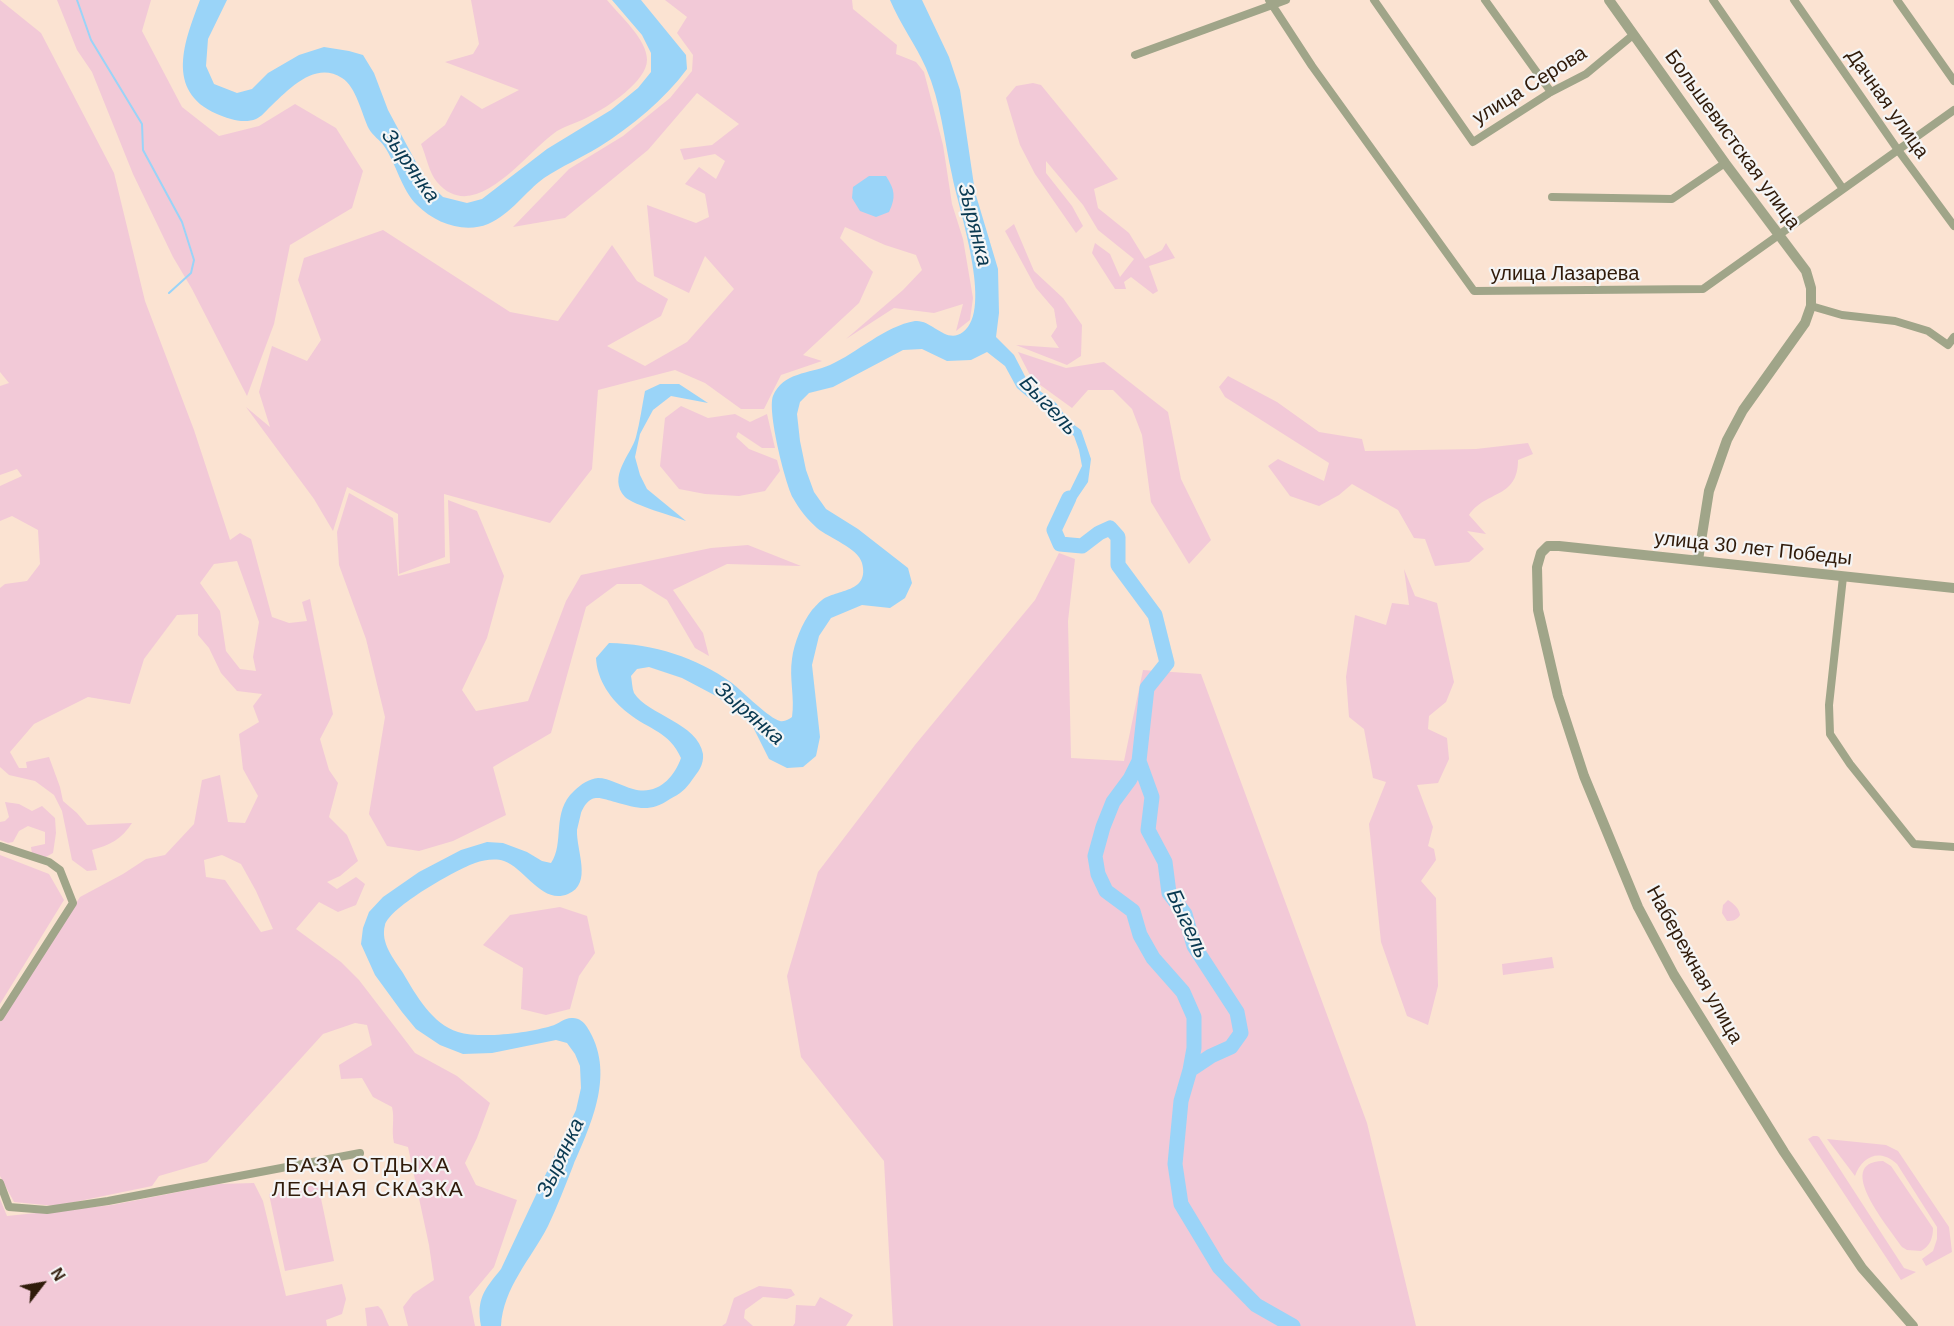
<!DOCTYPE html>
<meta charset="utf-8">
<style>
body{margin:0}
#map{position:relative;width:1954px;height:1326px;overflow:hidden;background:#fbe3d2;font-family:Helvetica,sans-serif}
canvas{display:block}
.north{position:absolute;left:12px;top:1254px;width:60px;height:60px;-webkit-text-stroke:4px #f5f5f5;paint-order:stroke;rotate:59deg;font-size:16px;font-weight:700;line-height:24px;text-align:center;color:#301b0a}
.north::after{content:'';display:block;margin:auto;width:21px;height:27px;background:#301b0a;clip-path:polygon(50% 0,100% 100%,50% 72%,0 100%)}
</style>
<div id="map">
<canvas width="1954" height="1326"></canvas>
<div class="north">N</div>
</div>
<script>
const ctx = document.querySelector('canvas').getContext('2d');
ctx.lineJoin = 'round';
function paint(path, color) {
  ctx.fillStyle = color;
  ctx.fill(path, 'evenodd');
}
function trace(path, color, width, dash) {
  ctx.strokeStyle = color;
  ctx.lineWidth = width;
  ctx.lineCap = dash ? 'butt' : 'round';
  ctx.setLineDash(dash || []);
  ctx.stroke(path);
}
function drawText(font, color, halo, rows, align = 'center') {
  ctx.font = font + ' Helvetica,sans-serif';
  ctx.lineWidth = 4.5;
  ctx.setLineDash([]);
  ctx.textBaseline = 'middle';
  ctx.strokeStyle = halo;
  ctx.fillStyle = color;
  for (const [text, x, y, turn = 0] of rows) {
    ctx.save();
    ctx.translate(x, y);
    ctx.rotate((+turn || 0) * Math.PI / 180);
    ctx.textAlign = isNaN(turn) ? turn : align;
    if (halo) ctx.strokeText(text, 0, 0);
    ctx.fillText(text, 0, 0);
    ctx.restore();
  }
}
paint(new Path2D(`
 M0,0L41,33L114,173L145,301L194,430L230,540L240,533L251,539L272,617L289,623L307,621L302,602L310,599L333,714L320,739L329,770L338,783L329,817L347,835L358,861L340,876L327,882L337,889L356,877L365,884L356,905L338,912L319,902L296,929L341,962L359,980L415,1053L457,1076L490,1103L477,1138L465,1163L476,1185L517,1200L494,1267L469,1297L475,1326H408L403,1307L413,1294L434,1280L429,1245L408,1147L394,1143C391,1130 395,1119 392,1107L373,1097L362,1078L341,1079L339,1065L372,1045L367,1025L355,1023L323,1034L207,1162L159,1176L152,1186L55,1206L14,1202L0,1176V1022L80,897L123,874L146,859L165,855L194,824L202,780L220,775L228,822L245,823L258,796L243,769L239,734L259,722L253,706L262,694L237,691L221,673L209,648L198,635V614L177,615L144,659L130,704L88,697L34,724L10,752L19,768H27L26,762L49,757L60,787L63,801L77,813L87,825L132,823C122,839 110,845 92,850L97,870L87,871L72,860L62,811L54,795L35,781L9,775L0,767V588L5,584L27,581L40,564L38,530L12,516L0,521V486L22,476L17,469L0,475V386L9,383L0,372ZM237,561L259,622L253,657L256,671L240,669L226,651L220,611L200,583L214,564ZM222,855L241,864L256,891L273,929L261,932L225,880L206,877L204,860Z
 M57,0H151L142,31L182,107L219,136L259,126L295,104L336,128L363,171L352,208L290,245L274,324L247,396L192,289L173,257L133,174L92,72L77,50Z
 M471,0H607C620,16 647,39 647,60C647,81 608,107 590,116C580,122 567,125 557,131C526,152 475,227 437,182C429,173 426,155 421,144L445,125L461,95L482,109L519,90L445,62L473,54L479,44Z
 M665,0H852L853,9L897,45L896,54L916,62L924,72L943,145L952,204L963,239L973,298L970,320L956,331L963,304L934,313L894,308L846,339L903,290L922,270L916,255L885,245L845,227L840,238L873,272L859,303L803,355L822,361L781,375L764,409H741L705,383L675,370L598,390L592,469L550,523L444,494L445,557L399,574L398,514L347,487L333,531L314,499L246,407L270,427L259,392L272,346L307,361L321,340L298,280L304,258L383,230L510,312L558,321L612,245L637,281L668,299L661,316L607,346L645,366L687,342L734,289L705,256L689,293L654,276L647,205L696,223L709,217L705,194L685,184L699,167L716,179L725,161L715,154L684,160L680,149L712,145L739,124L697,93L648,150L565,218L513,227L569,169L623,136L670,98L692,71L693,55L677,33L687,17Z
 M1033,83L1041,85L1118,179L1094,189L1098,208L1129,233L1145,259L1162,250L1166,243L1175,258L1149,266L1158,291L1153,294L1131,277L1124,282L1126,289H1115L1092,253L1095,243L1110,254L1120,277L1134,259L1098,230L1083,205L1046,161V173L1072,206L1083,226L1076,233L1035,174L1020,145L1006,98L1016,86Z
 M1014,224L1034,271L1063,298L1082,325L1081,356L1067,365L1016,345L1059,348L1051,336L1057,327L1054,309L1036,288L1005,231Z
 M1018,352L1066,368L1104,362L1168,412L1181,479L1211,540L1189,564L1151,502L1142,435L1132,409L1113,390H1088L1072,408L1032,379Z
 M1228,376L1277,402L1319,432L1362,439L1365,451L1476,449L1528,443L1533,454L1518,460C1518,499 1486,490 1469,515L1486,534L1467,531L1484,549L1469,562L1435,566L1425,539L1414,538L1398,510L1352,484L1339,495L1319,506L1290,496L1268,466L1278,459L1324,481L1329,463L1225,397L1219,387Z
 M681,406L708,418L735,414L750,422L767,414L775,448H762L738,432L736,437L749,449L777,460L780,471L765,491L739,496L705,494L679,489L660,466L665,418Z
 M349,493L393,518L398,576L450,563L448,500L477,511L504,576L487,638L462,690L476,711L528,701L566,601L581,575L711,548L748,545L801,566L727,564L673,590L703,633L709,656L695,648L667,600L641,584H617L586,607L551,733L493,767L506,815L453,841L419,851L387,846L369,814L385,717L366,639L339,565L337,532Z
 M1059,553L1075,559L1068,621L1071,758L1124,761L1143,670L1201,674L1367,1123L1416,1326H893L884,1161L801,1057L787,976L818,872L915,745L1035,600Z
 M1404,569L1415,596L1437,603L1454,682L1446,702L1429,716L1428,729L1447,738L1449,759L1438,783L1417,785L1433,827L1428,846L1434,849L1436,860L1421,881L1436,898L1438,986L1428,1025L1407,1016L1381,942L1369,824L1386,782L1373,778L1364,729L1349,717L1346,677L1355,615L1386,625L1392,603L1409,605Z
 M5,802L19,804L32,811L42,806L55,818L56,833L53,853L44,858L32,854L31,847L45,844V832L28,826L19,831L13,842L8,843L0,840V822L5,821L9,817Z
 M0,855L49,874L64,900L0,1004Z
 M1728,900C1734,904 1739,908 1740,915C1737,920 1733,921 1727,921L1722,913L1723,905Z
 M560,907L587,916L595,953L579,976L570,1009L546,1015L521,1009L523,968L483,945L510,915Z
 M1552,957L1554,968L1503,975L1502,964Z
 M1813,1136H1817L1819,1137L1904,1268L1916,1272L1901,1280L1808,1139Z
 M1827,1139L1886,1145L1898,1151L1949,1227L1952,1252L1926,1266L1922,1259L1933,1251L1937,1239V1227L1897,1164C1880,1148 1862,1156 1855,1176Z
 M1883,1161L1891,1166L1933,1228C1933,1238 1930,1246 1921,1251L1907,1250L1902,1247C1891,1230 1832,1162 1883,1161Z
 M254,1183L263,1201L286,1296L342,1284L346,1299L342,1314L326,1320L327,1326H0V1199L7,1216L112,1205L219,1184Z
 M318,1184L334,1261L285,1271L269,1194Z
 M759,1286L791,1289L795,1295L787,1299L763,1297L745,1310L744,1318L753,1326H722L726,1323L734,1298Z
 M820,1297L853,1315L846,1326H793L795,1323L796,1305L815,1306Z
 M378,1306L382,1310L389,1326H367L365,1308Z`), '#f2c9d7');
paint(new Path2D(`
 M200,0H227L208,39L206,66L214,84L237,93L252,89L268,73L299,55L324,47L349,51L363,55L374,73L388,110L426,181L443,197L467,203L482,199L547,149L611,110L638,88L651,72V53L642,35L612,0H641L686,55L687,69C664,100 632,126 599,147C581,158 562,166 544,178C525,192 511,214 488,224C464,234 435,223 417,205C401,189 397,165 384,146C380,140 373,136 369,129C362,115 356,86 342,78C315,60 288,90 270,107C266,111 261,117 256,119C244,124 228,119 217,114C164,91 185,40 200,0Z
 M890,0H922L949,57L960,90L975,192L998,269L999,313L996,337L1014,355L1028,382L1056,403L1069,421L1081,430L1091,459L1088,482L1062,520L1058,515L1082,466L1079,450L1074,436L1017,388L1005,366L987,352L971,360L947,361L922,349L903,350L833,387L809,393L800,402L797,414L800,441L806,470L814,492L826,509L858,529L908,568L912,583L905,598L890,608L862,605L831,618L819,636L812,665L820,737L816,756L803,767L787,768L769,759L751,723L718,697L682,678L649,667L637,669L631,676C632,681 632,688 634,693C648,715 698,723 703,754C704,765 698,772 692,780C686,789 680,794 670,799C650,813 637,808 615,802C608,800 598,796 592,799C586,802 583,808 581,813C580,818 578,825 577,830C576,850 593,884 568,894C542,905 526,869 504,861C495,858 484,860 475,863C457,869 390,907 385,925C380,943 394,959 403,973C416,995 432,1024 458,1032C481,1039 529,1033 551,1026C559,1024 565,1017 573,1018C579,1018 584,1022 587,1027C616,1072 592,1122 573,1166C565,1186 557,1207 548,1226C531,1259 503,1288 501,1326H481C476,1298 485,1289 501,1269L576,1110L581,1088L580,1066L575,1054L567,1043L556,1040L492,1053L463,1054L440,1045L416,1029L402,1012L375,975L361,944L363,928L369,912L383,897L419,872L461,850L487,842L503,843L527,852L542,861L551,863C565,843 551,812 574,791C581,784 589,779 598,778C609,778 622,786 633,789C657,796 674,778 681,758C669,731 649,730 628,713C611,700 597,680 596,658L609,643C654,644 696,657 732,683C742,691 770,719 780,721C785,722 789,719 792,717C795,698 789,678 792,659C794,643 802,623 812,610C815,607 819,602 822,600C837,589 870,593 862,563C858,548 829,538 817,528C808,520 799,509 793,498C785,483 767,411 773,396C783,372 809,374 830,365C857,353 885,326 915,321C932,319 946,345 963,332C994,310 958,208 952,175C944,139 941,102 926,68C916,45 900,24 890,0Z
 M869,176H886C895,190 896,197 889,212L876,217L860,211L852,198L853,187Z
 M660,384H679L708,403L671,396L653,410L640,434L635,457L640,475L647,489L686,521C673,516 633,505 625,497C607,477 631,455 636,437C640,422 642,406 645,391Z`), '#9ad4f8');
trace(new Path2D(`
 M77,0L91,40L142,124L143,150L182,222L194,260L191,273L169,293`), '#9ad4f8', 2);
trace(new Path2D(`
 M1069,498L1054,530L1060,544L1082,546L1099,533L1110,528L1118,537V565L1155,615L1167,663L1147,688L1139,761L1152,797L1148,830L1165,862L1169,893L1185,914L1194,946L1237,1012L1241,1033L1231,1047L1211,1056L1190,1070L1181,1101L1175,1164L1181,1204L1219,1267L1256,1305L1293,1326
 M1139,761L1130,779L1113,802L1103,827L1095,856L1098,874L1106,891L1133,911L1140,935L1153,958L1183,992L1194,1017V1048L1190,1070`), '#9ad4f8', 15);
trace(new Path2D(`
 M1269,0L1312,66L1474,291L1703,289L1954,110
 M1374,0L1473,142L1551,92L1586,74L1633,35
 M1485,0L1551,92
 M1713,0L1843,189
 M1794,0L1898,150L1954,226
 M1897,0L1954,81
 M1135,55L1286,0
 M1552,197L1672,199L1725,163
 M1811,306L1842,315L1895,321L1928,331L1948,345L1954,337
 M1843,577L1829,705L1830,734L1850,764L1914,844L1954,847
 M0,846L49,862L60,870L73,903L0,1017
 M0,1183L9,1207L47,1210L108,1201L360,1153`), '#a0a589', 8);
trace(new Path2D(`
 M1609,0L1725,163L1806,271L1811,288V306L1805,323L1743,410L1727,440L1709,491L1698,560
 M1913,1326L1862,1268L1784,1152L1674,975L1638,907L1584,776L1558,696L1538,610L1537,567L1541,553L1548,546H1559L1954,588`), '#a0a589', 10);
drawText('20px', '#301b0a', '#f5f5f5', [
 ["улица Серова",1530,86,-32],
 ["Дачная улица",1887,104,55],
 ["Большевистская улица",1732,140,54],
 ["улица Лазарева",1565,274],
 ["улица 30 лет Победы",1753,549,6],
 ["Набережная улица",1694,965,61]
]);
drawText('italic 21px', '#093951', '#f5f5f5', [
 ["Зырянка",410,166,55],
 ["Зырянка",974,225,76],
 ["Быгель",1048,406,46],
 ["Зырянка",749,714,41],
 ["Быгель",1187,924,65],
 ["Зырянка",561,1158,-65]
]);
ctx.letterSpacing = '1.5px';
drawText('21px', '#301b0a', '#f5f5f5', [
 ["БАЗА ОТДЫХА",368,1166],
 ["ЛЕСНАЯ СКАЗКА",368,1190]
]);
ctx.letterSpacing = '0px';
</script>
